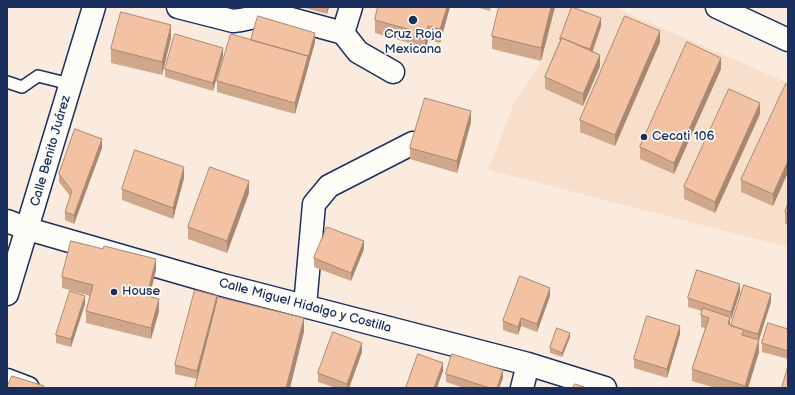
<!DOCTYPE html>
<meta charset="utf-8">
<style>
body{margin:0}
#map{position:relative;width:795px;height:395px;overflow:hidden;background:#faebde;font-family:"Balsamiq Sans",sans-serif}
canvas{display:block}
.frame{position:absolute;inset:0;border:8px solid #1b2f5e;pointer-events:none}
</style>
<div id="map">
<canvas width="795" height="395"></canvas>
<div class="frame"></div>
</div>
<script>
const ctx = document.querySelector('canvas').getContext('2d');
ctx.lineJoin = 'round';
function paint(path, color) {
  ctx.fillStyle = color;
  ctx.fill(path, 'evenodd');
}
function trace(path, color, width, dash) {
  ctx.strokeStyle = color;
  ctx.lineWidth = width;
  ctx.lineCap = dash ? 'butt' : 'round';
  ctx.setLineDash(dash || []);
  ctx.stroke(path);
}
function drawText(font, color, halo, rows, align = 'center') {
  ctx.font = font + ' "Balsamiq Sans",sans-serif';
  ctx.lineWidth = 3.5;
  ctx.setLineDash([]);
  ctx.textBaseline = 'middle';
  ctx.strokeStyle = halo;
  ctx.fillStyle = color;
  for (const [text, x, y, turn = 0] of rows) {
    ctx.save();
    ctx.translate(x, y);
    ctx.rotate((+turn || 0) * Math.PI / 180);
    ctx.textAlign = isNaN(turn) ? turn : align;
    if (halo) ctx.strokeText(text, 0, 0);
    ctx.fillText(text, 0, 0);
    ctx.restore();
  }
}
paint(new Path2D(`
 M555,7H614L788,83V247L488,170L513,105L541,61Z`), '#f8dfcc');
const service = new Path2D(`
 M7,82L22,87L38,76L70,84`);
const minor = new Path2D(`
 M178,7L233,21L241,20L264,15H277L343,33L358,52L393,72
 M343,33L351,7
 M7,221L28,229L219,284L528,364L605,388
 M7,294L94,7
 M305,306L314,204L329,186L413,143
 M7,380L28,388
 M522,388L528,364`);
const secondary = new Path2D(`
 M717,7L788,40`);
trace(service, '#1b2f5e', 14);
trace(minor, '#1b2f5e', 25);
trace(secondary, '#1b2f5e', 25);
trace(service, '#fdfcf7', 11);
trace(minor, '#fdfcf7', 22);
trace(secondary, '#fdfcf7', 22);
paint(new Path2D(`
 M301,7H329L327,14Z
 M378,7H450L440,43L428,40L425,53L409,49V43L375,33V20Z
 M476,7H491L490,11Z
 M555,7L541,61L492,49V36Z
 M601,26L593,51L600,66L583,106L545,89V77L560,41V39Z
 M171,38L162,75L111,63V49Z
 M251,40L315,42L295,114L217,92V81Z
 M660,42L615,146L580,132V120Z
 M223,56L213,91L165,77V69Z
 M721,69L674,174L640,159V147Z
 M788,85V172L773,206L741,192V180Z
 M760,114L715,213L684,199V187Z
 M471,122L457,173L410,159V148Z
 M102,148L74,224L65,220V212L70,196L59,182V174Z
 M184,178L173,219L122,200V189Z
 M249,193L227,253L188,239V227Z
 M788,204V225L785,224V212Z
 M364,249L351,281L314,267V258Z
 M156,270L149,297L159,311L151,339L86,323V311L90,296L62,288V277Z
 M740,292L730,320V325L731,326L771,302L759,340V352L748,388H715L692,381V369L705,328L701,327V315L702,311L688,307V298Z
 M550,296L537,332L521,326L518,335L503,330V321Z
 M217,303L304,332L212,322L197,379L175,374V365Z
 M85,304L71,347L56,343V335Z
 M788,329V359L762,352V343Z
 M680,334L667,378L634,368V359Z
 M570,337L562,357L550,353V348Z
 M362,352L349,388H336L318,382V373Z
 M446,374L503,378L499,388H464L446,382Z`), '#d0a78b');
paint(new Path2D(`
 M327,7H329L327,14Z
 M447,7H450L440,43V29Z
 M551,7H555L541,61V48Z
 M601,18V26L590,58V49Z
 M171,25V38L162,75V62Z
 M428,26V40L425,53V40Z
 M660,31V42L615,146V135Z
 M315,33V42L295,114V103Z
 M223,48V56L213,91V83Z
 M600,55V66L583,106V94Z
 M721,58V69L674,174V163Z
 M760,103V114L715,213V202Z
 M471,111V122L457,173V161Z
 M102,139V148L74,224V215Z
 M788,161V172L773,206V194Z
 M184,167V178L173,219V208Z
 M249,181V193L227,253V241Z
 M364,241V249L351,281V273Z
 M156,259V270L147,307V296Z
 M740,284V292L731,320V312Z
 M550,288V296L537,332V324Z
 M771,294V302L758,343V334Z
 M85,296V304L71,347V339Z
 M217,296V304L197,379V371Z
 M159,299V311L151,339V328Z
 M730,317V328L728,324Z
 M304,318V332L290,388H286Z
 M521,318V326L518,335V327Z
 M680,326V334L667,378V369Z
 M570,333V337L562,357V353Z
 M759,340V352L748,388H745V386Z
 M362,343V352L349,388H347V384Z
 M443,363V371L437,388H434Z
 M503,370V378L499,388H497Z`), '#a98871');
const building = new Path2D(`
 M378,7H447L440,29L428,26L425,40L409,35L411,30L375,20Z
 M499,7H551L541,48L492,36Z
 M572,7L601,18L590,49L581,46L562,38L561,39H560Z
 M121,12L171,25L162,62L111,49Z
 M258,16L315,33L308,58V56L251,40Z
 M625,16L660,31L615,135L580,120Z
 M175,34L223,48L213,83L165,69Z
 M231,34L308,56L295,103L217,81Z
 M562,38L600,55L583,94L545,77Z
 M687,42L721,58L674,163L640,147Z
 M786,84L788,85V161L773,194L741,180Z
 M729,89L760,103L715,202L684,187Z
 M425,98L471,111L457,161L410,148Z
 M75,129L102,139L74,215L65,212L72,191L59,174Z
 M135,150L184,167L173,208L122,189Z
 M210,167L249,181L227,241L188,227Z
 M788,204V214L785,212Z
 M327,227L364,241L351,273L314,258Z
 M71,241L103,249L104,246L156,259L147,296L159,299L151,328L86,311L93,285L62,277Z
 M697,270L740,284L731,312L688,298Z
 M520,276L550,288L537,324L521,318L518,327L503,321Z
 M744,285L771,294L758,334L731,326Z
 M195,290L217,296L197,371L175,365Z
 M70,291L85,296L71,339L56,335Z
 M218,297L304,318L286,388H195Z
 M703,308L730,317L728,324L744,330L742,335L759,340L745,386L692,369L709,318L701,315Z
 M647,316L680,326L667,369L634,359Z
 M768,323L788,329V351L762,343Z
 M557,328L570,333L562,353L550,348Z
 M333,332L362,343L347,384L318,373Z
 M418,354L443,363L434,388H406Z
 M452,354L503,370L497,388H490L446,374Z
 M788,366V388H782Z
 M12,376L44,386L43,388H7Z
 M575,384L587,388H573Z`);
paint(building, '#f2c2a2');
trace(building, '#a98871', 1);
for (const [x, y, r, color] of [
 [413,20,5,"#1b2f5e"],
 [644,137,4,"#1b2f5e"],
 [114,292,4,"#1b2f5e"]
]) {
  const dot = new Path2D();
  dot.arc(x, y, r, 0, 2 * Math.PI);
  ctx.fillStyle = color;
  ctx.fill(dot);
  trace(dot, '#fdfcf7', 1.5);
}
drawText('13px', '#1b2f5e', '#fdfcf7', [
 ["Cruz Roja",413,35,"center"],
 ["Mexicana",413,50,"center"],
 ["Cecati 106",652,137],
 ["House",122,292]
], 'left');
drawText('13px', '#1b2f5e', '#fdfcf7', [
 ["Calle Benito Juárez",51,151,-74],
 ["Calle Miguel Hidalgo y Costilla",305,306,15]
]);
</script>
